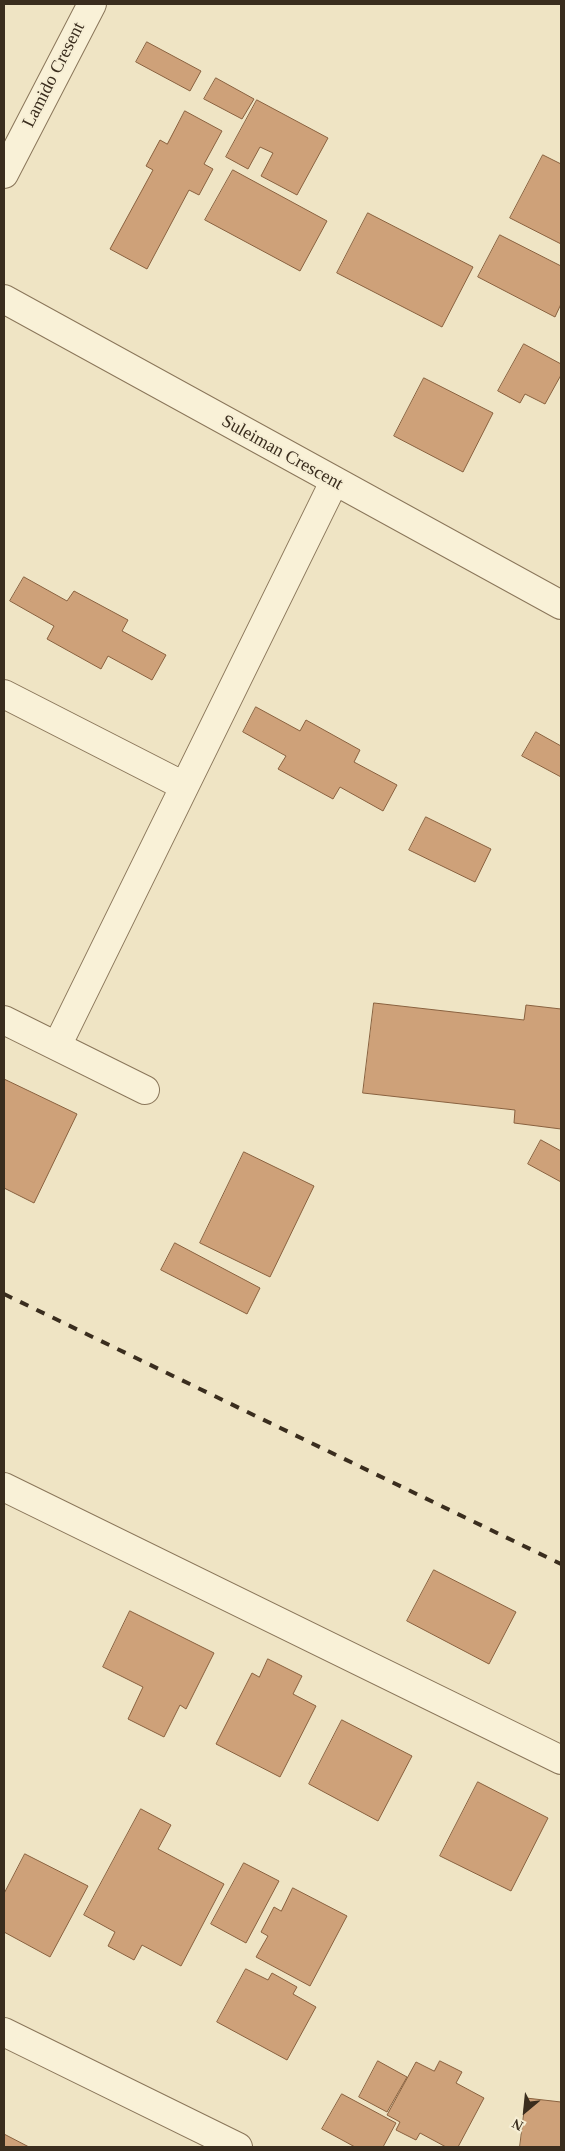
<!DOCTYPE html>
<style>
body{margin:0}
#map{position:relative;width:565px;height:2151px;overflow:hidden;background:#efe4c4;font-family:"Times New Roman",serif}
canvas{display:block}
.frame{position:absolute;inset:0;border:5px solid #3a2d1e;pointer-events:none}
.north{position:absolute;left:500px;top:2086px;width:50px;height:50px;-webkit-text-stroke:4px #f6eed4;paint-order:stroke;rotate:208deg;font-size:14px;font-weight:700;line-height:20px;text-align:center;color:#3a2d1e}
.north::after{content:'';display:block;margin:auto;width:18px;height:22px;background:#3a2d1e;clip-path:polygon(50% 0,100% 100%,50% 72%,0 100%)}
</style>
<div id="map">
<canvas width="565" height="2151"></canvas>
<div class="frame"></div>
<div class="north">N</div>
</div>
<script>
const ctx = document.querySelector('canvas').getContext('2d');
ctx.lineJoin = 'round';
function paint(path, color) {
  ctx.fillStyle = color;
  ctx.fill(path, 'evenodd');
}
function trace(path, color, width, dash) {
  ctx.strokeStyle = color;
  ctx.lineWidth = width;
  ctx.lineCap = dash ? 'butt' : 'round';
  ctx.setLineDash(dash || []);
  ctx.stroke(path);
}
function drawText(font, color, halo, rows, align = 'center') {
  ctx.font = font + ' "Times New Roman",serif';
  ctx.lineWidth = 4;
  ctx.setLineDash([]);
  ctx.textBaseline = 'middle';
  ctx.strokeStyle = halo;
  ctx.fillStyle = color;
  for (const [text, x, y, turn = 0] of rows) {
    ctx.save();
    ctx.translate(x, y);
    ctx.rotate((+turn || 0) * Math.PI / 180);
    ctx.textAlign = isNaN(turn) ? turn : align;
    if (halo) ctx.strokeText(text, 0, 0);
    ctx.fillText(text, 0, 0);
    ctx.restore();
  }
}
const building = new Path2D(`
 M147,42L201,71L190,91L136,62Z
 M216,78L254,99L242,119L204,99Z
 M257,100L328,138L297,195L261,176L273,153L260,147L248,169L226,157Z
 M185,111L222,131L204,164L213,169L199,195L189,190L147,269L110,249L153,170L146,166L160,140L167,144Z
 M543,155L561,164V244L510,218Z
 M233,170L327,221L300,271L205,220Z
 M368,213L473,267L442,327L337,273Z
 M500,235L561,266V304L555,317L478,277Z
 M524,344L561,364V375L545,404L525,394L520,403L498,391Z
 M424,378L493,413L463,472L394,436Z
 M24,577L67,601L74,591L128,620L122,631L166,655L152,680L108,656L101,669L47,639L54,626L10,601Z
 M256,707L300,731L306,720L360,750L354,762L397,785L383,811L340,787L333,799L278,769L286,756L243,732Z
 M536,732L561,746V777L522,756Z
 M426,817L491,849L475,882L409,850Z
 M374,1003L524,1020L526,1005L561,1009V1129L514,1123L515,1110L363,1093Z
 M4,1079L77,1114L34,1203L4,1188Z
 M541,1140L561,1151V1182L528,1164Z
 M244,1152L314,1186L270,1277L200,1243Z
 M175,1243L260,1288L247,1314L161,1270Z
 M434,1570L516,1612L489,1664L407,1621Z
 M130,1611L214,1653L186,1709L180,1705L164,1737L128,1719L143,1687L103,1667Z
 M268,1659L302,1676L293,1694L316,1706L280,1777L216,1744L252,1673L259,1677Z
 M342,1720L412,1756L378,1821L309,1784Z
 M478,1782L548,1818L511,1891L440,1856Z
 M141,1809L171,1825L158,1849L224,1884L181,1966L142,1945L134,1960L108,1946L115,1932L84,1915Z
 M25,1854L88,1886L50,1957L4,1932V1894Z
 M244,1863L279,1881L246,1943L211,1924Z
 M293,1888L347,1916L310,1986L256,1957L268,1936L261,1932L274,1907L281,1911Z
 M246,1969L268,1980L272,1973L297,1987L293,1994L316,2007L287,2060L217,2022Z
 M378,2061L407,2077L387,2112L359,2097Z
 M440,2061L462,2072L456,2083L484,2098L458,2147H446L420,2133L416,2140L396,2130L400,2122L387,2115L416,2062L434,2071Z
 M342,2094L396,2123L383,2147H355L322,2129Z
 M526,2098L561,2102V2147H520Z
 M4,2134L29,2147H4Z`);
paint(building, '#cea179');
trace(building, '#89613f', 1);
const minor = new Path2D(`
 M4,174L92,4
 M4,299L561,605
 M4,694L184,786
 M4,1020L145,1090
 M57,1046L334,482
 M4,1487L561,1760
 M4,2032L238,2147`);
trace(minor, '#8a765a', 30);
trace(minor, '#f9f1d7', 28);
trace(new Path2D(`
 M4,1294L561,1564`), '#3a2d1e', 4, [9, 9]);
drawText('18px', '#3a2d1e', '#f6eed4', [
 ["Lamido Cresent",54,75,-63],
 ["Suleiman Crescent",282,453,29]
]);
</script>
